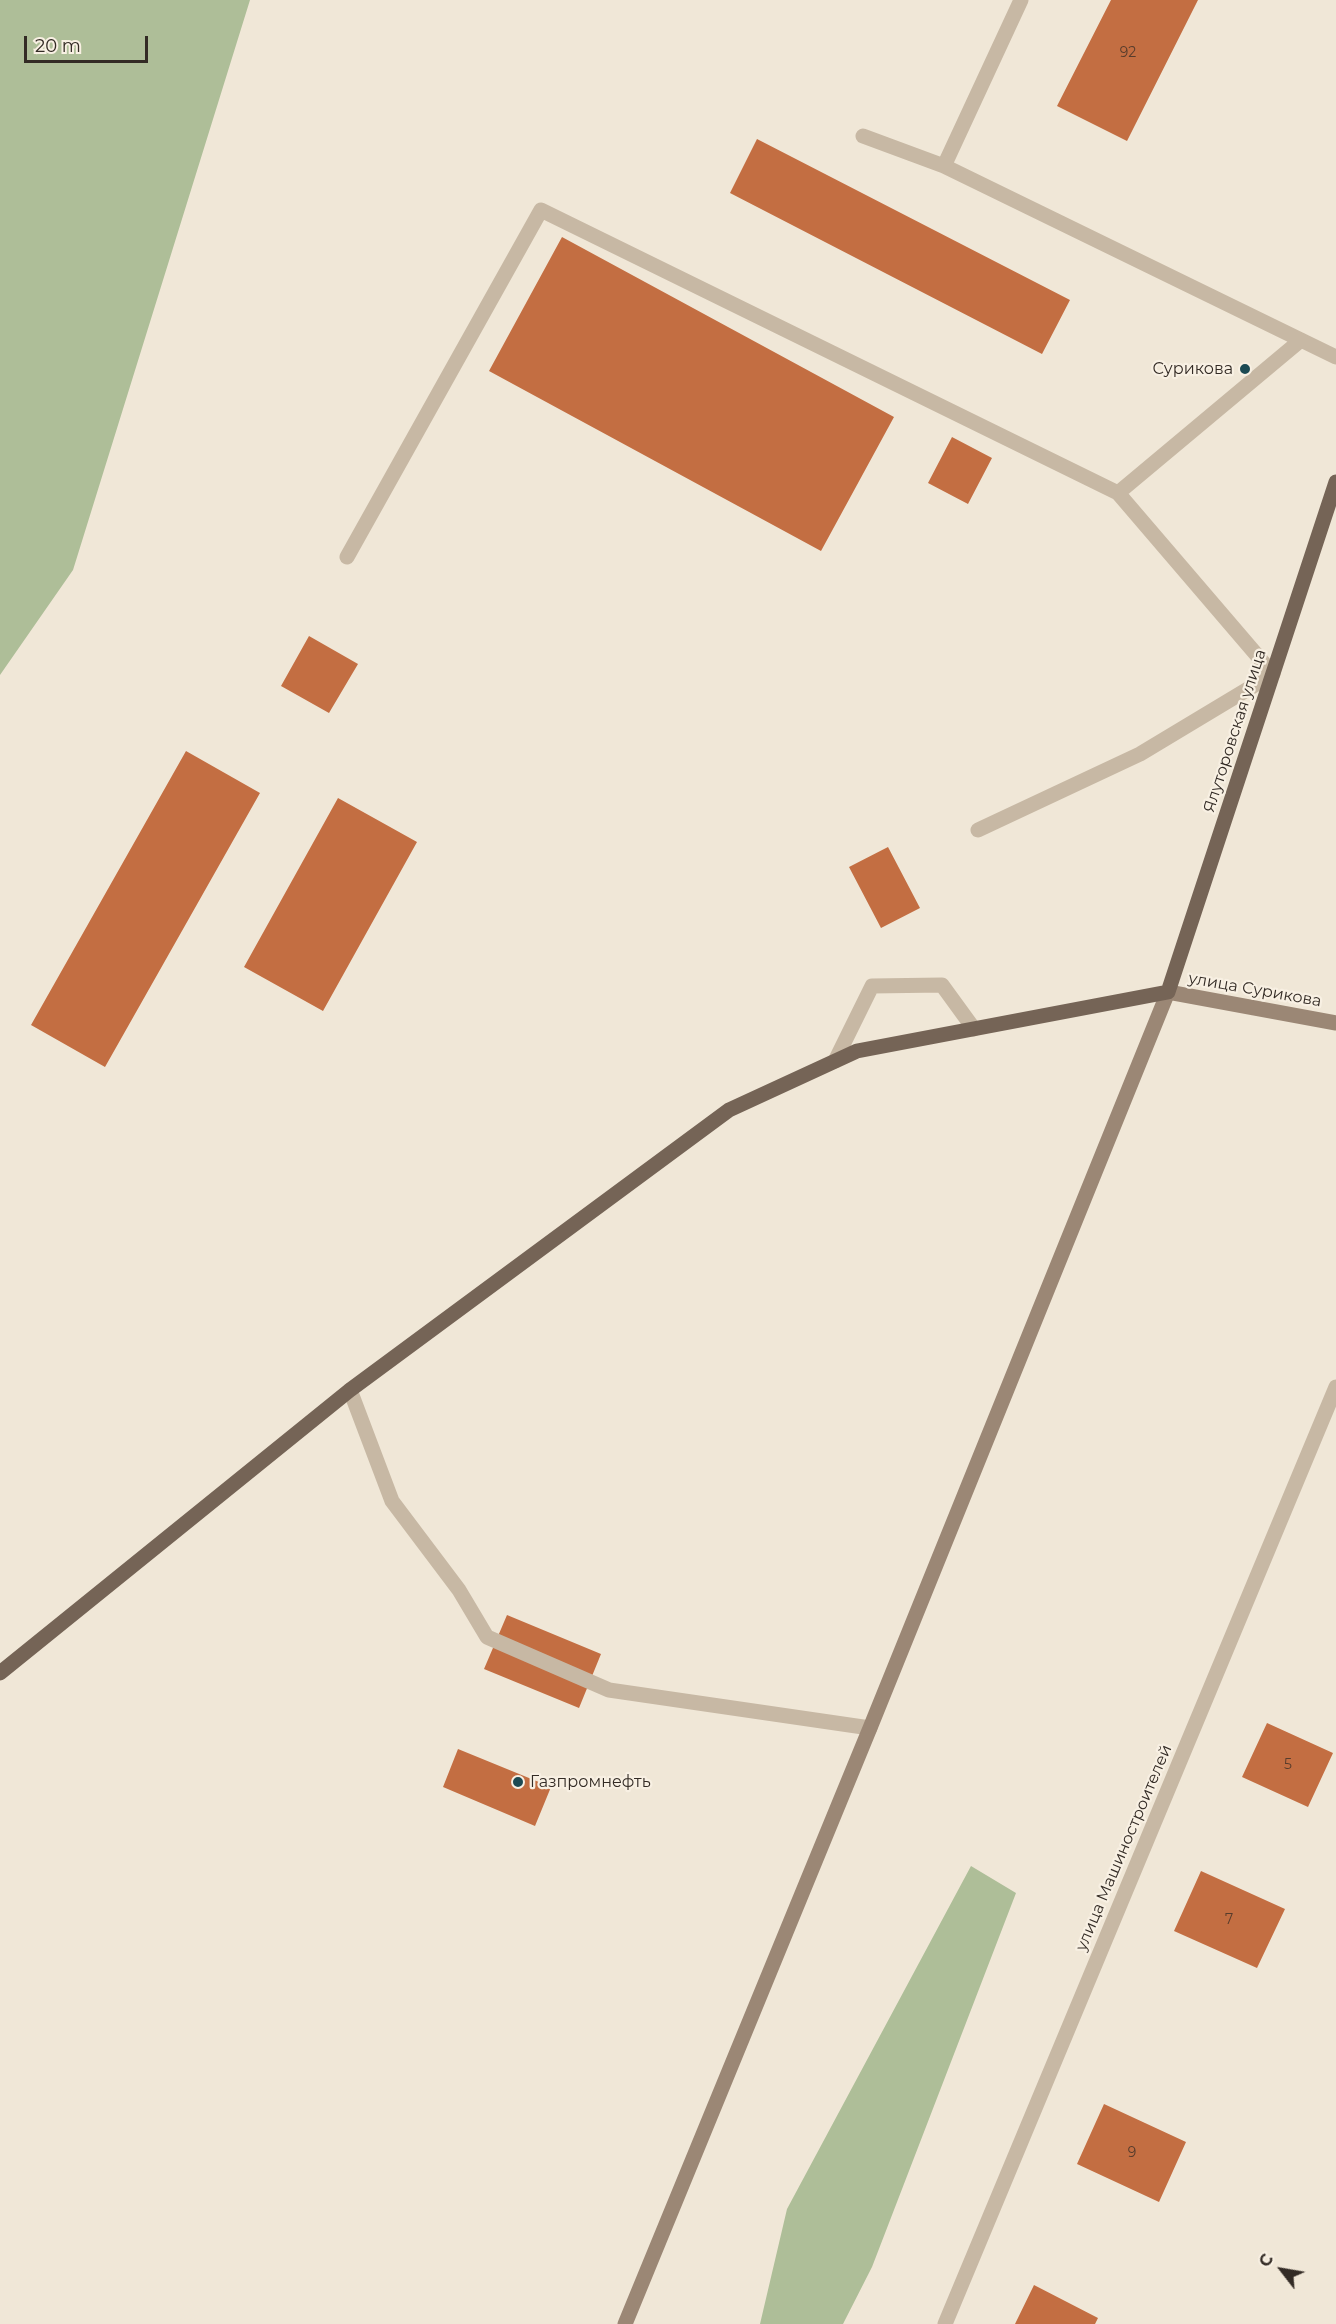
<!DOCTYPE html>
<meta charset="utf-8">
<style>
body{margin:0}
#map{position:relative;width:1336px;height:2324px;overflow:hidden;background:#f0e7d7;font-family:Montserrat,sans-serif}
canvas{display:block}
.north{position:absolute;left:1252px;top:2240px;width:60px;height:60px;-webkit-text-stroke:4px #f8f0e3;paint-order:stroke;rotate:301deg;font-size:16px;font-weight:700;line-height:24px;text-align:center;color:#332b25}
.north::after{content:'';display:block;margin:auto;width:21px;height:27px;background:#332b25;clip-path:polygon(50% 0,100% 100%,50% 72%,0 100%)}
.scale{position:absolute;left:24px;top:36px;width:124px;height:27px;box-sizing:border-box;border:3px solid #332b25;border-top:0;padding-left:8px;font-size:18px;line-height:21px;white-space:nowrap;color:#332b25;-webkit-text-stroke:4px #f8f0e3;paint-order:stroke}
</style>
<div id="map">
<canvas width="1336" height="2324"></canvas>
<div class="north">С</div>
<div class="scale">20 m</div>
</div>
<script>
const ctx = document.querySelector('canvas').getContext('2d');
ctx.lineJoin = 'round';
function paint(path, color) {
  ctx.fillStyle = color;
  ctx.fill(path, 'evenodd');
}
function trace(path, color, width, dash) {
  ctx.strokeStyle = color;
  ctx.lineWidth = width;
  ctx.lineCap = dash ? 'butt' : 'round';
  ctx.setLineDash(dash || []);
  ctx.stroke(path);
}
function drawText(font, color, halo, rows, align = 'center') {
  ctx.font = font + ' Montserrat,sans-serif';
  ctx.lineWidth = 4.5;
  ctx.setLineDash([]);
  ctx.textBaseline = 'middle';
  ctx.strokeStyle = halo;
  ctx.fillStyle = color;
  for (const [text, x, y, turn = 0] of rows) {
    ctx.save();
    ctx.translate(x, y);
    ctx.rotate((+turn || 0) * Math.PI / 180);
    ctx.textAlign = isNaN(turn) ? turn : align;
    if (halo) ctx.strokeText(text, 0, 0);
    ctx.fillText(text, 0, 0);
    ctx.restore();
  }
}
paint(new Path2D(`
 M0,0H250L73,570L0,675Z
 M971,1866L1016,1893L872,2267L843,2324H760L787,2209Z`), '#aebe98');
paint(new Path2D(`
 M1111,0H1198L1127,141L1057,106Z
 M757,139L1070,300L1042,354L730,193Z
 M562,237L894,417L821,551L489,371Z
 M952,437L992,458L968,504L928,483Z
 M309,636L358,664L329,713L281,686Z
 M186,751L260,793L105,1067L31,1025Z
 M338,798L417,842L323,1011L244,967Z
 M888,847L920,908L881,928L849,867Z
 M507,1615L601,1654L579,1708L484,1669Z
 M1267,1723L1333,1753L1308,1807L1242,1777Z
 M458,1749L551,1787L535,1826L443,1787Z
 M1201,1871L1285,1909L1257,1968L1174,1931Z
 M1104,2104L1186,2142L1159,2202L1077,2164Z
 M1034,2285L1098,2318L1095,2324H1015Z`), '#c36e42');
trace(new Path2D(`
 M1021,0L944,166L1336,357
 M863,136L944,166
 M347,557L541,210L1118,493L1301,340
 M978,830L1140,754L1273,674L1118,493
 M835,1061L872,986L942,985L974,1029
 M350,1390L392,1501L459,1590L487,1637L609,1690L870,1728`), '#c7b8a4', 15);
trace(new Path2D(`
 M945,2324L1336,1387`), '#c7b8a4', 15);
trace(new Path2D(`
 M625,2324L870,1728L1168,992L1336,1023`), '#9b8775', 15);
trace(new Path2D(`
 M0,1673L350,1390L729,1110L857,1051L1168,992L1336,482`), '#756456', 15);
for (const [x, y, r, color] of [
 [1245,369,6,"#1c4a53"],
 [518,1782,6,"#1c4a53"]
]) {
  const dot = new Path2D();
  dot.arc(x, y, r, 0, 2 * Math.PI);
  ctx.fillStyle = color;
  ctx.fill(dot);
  trace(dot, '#f8f0e3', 2);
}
drawText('14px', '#573c2c', null, [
 ["92",1128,53],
 ["5",1288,1765],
 ["7",1229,1920],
 ["9",1132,2153]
]);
drawText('16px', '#332b25', '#f8f0e3', [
 ["Сурикова",1233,369],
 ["Газпромнефть",530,1782,"left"]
], 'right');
drawText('16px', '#332b25', '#f8f0e3', [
 ["Ялуторовская улица",1235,731,-72],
 ["улица Сурикова",1255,990,10],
 ["улица Машиностроителей",1124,1848,-67]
]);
</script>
